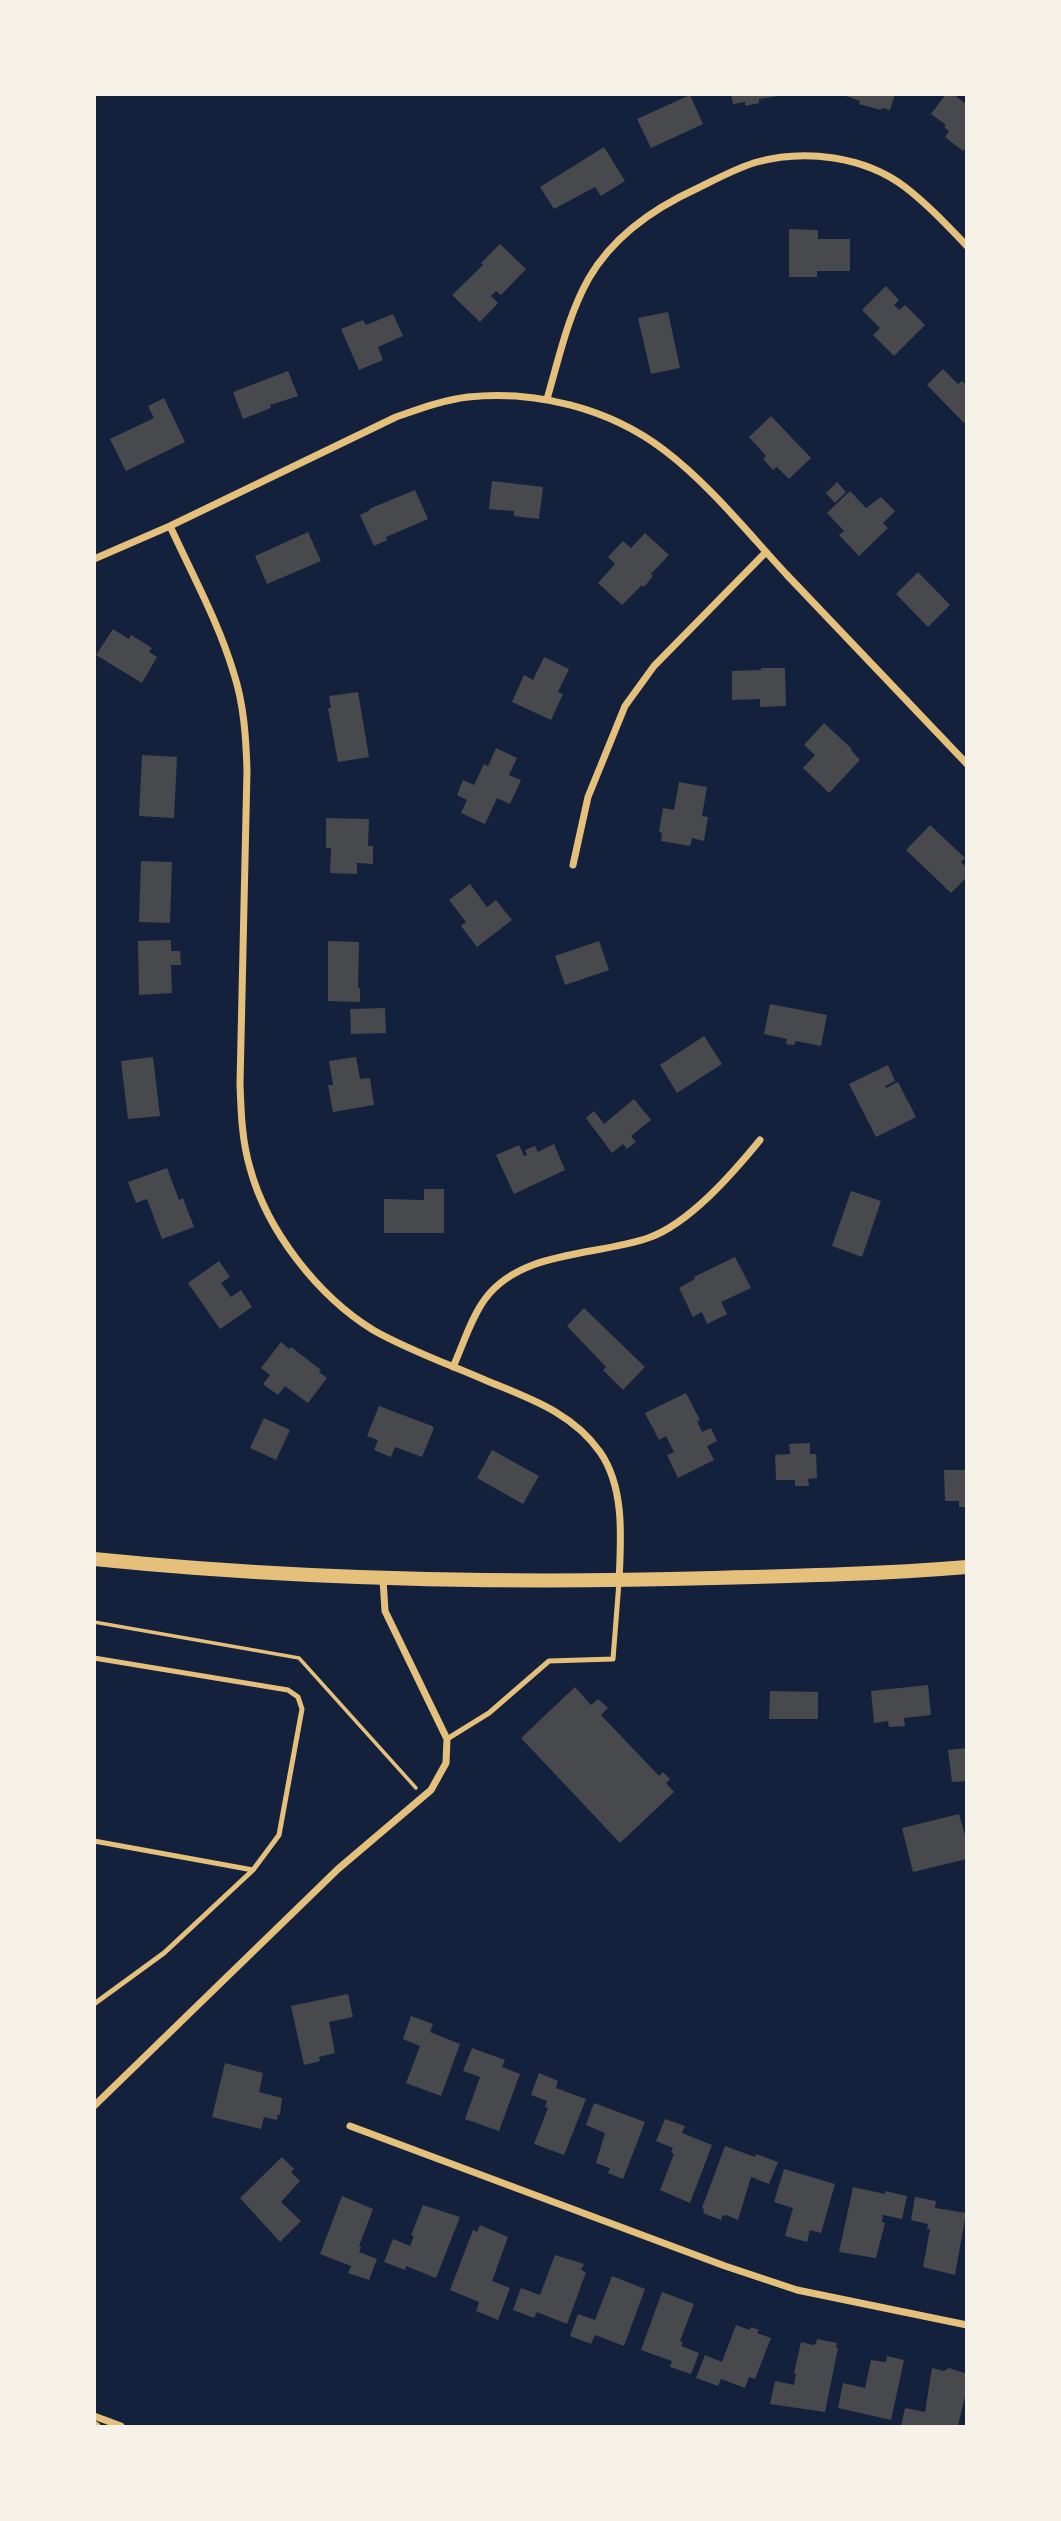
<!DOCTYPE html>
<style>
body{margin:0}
#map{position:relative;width:1061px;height:2521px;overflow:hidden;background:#14213d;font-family:"PT Serif",serif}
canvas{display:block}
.frame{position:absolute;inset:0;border:96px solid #f6f1e7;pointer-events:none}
</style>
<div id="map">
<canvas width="1061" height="2521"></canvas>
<div class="frame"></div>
</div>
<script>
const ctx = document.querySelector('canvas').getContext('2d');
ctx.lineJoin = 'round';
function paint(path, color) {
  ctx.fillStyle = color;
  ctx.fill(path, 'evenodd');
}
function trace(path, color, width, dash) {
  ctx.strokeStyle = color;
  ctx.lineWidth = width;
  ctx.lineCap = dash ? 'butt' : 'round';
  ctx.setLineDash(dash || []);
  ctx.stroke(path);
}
paint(new Path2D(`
 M731,94H779V96L759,99V103L745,106V102L733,104Z
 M840,94H895L890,110L882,108L881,110L859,104L860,101Z
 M946,94H953L967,105V147L963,151L945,137L949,131L944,127L946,125L931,114Z
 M690,95L703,124L651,148L637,119Z
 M604,147L625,181L601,196L595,187L554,209L540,187Z
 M789,229L818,230V239H850V271H817V277H789Z
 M500,244L526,269L501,295L496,291L491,296L498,303L480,322L452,295L483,265L481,263Z
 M886,286L899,300L894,305L899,310L905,305L925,325L894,356L873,335L880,328L862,310Z
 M668,312L680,368L651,374L638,318Z
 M393,314L403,336L378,347L383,360L359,370L341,329L363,320L366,325Z
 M943,369L958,384L962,381L967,385V421L964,423L927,385Z
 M288,371L298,396L270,405L271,408L243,419L233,392Z
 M164,398L185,442L126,471L110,439L154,418L148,406Z
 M771,416L811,458L789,479L777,467L773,470L763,459L766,456L749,437Z
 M492,481L543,487L539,519L514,516V511L489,509Z
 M837,482L846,492L835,503L826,493Z
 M415,490L428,519L386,537L387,540L374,546L360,515L370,510L369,509Z
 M850,491L866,508L881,497L895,511L883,523L888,528L859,556L839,535L844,531L827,513Z
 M308,532L321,561L267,584L255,556Z
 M645,533L669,555L651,574L653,576L644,587L642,585L622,605L598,583L615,564L608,557L623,541L631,548Z
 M918,572L950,605L928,627L896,594Z
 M113,629L129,639L131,635L152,648L149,652L157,657L142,683L96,655Z
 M544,657L569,669L558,692L563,694L551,720L512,702L524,675L533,680Z
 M761,668H785L786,706L760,707V699L732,700V671L761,670Z
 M358,692L369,757L338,762L328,708H331L329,696Z
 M824,723L852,749L851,750L860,760L829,793L803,768L815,755L804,745Z
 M496,748L517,758L509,775L521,780L510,804L497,798L485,824L461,813L467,800L457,795L463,780L474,785L484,764L488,766Z
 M142,755L177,757L174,818L139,816Z
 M679,782L707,787L702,816L708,817L704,841L692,838L690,846L661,841L662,833L659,832L663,808L674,810Z
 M326,818L369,819L368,846H373V864L357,863V874L330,873L331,848H326Z
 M930,825L965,858L961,862L967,868V877L951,893L906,850Z
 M141,861L172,862L170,923L139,922Z
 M470,884L487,907L496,900L512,920L477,947L461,926L466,922L449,900Z
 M171,940V951H180L181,965H171L172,993L139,995L138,941Z
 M328,941L359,942L358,988H360V1002L328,1001Z
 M599,941L609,970L565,985L555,956Z
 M770,1004L827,1015L821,1046L796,1041L794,1045L786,1044L787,1039L764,1034Z
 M385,1008L386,1033L351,1034L350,1009Z
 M704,1036L722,1064L677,1093L660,1065Z
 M153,1057L160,1116L128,1119L121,1061Z
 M356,1057L360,1079L370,1078L374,1105L333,1112L328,1085H333L329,1061Z
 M888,1065L895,1081L885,1086L886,1088L898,1082L916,1117L876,1137L849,1084Z
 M634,1099L651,1120L631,1136L636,1142L627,1149L623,1144L612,1153L586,1118L594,1111L604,1124Z
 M554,1144L565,1170L514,1194L496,1155L519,1145L524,1156L527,1155L525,1150L535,1146L538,1152Z
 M167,1168L179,1200L183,1198L194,1227L162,1239L147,1199L136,1203L128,1182Z
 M424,1189H444V1233H384V1199L424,1200Z
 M851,1191L881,1201L862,1257L832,1246Z
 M735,1257L751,1288L721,1302L727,1314L707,1324L702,1312L693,1317L679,1288L695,1279L694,1277Z
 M219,1261L230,1277L221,1283L231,1297L241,1290L252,1307L220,1329L188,1283Z
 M584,1308L645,1367L623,1390L603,1370L606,1367L567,1326Z
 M281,1342L289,1349L291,1347L321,1370L319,1372L327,1378L308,1403L285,1386L278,1395L263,1384L270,1375L261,1368Z
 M686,1393L700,1420L697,1421L702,1432L711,1428L717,1441L707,1446L714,1460L678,1478L667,1455L674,1452L666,1436L659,1440L645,1413Z
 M379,1406L432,1426L434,1428L422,1457L395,1447L391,1457L374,1450L378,1440L367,1436Z
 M264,1418L290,1430L276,1460L250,1448Z
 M810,1443V1454H816L817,1478L808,1479L809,1486H795V1480H776L775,1455L790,1454L789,1444Z
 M492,1450L539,1476L523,1504L477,1478Z
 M944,1470H967V1507H959V1501H945Z
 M928,1685L931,1715L904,1718L905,1726L889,1727L888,1721L874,1723L871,1691Z
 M575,1687L591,1705L598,1699L608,1708L601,1715L659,1776L663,1772L670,1779L666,1783L674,1792L620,1843L521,1738Z
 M770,1691L818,1692V1719H769Z
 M967,1748V1781L952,1782L948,1750Z
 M959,1814L967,1842V1859L913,1872L902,1828Z
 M348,1994L353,2017L329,2022L335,2053L319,2057L320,2061L304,2065L291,2006Z
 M411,2016L433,2024L430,2032L460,2044L441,2096L406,2083L420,2046L403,2039Z
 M472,2048L505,2060L502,2067L520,2074L499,2131L465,2119L480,2077L463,2071Z
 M225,2063L263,2073L259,2092L282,2098L280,2115L278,2114L277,2120L264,2117L261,2129L212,2117Z
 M539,2073L558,2081L556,2088L586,2099L564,2155L534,2144L548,2108L545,2107L547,2101L531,2095Z
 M594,2103L645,2122L623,2179L608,2173L610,2168L596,2163L605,2133L586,2125Z
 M665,2119L685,2126L682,2133L712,2145L690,2203L660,2190L674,2154L671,2152L673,2148L656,2141Z
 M725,2146L755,2157L756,2154L778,2162L769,2184L751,2177L738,2220L726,2215L722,2216L721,2220L703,2213L704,2209L702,2208Z
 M282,2157L294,2169L291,2172L300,2181L281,2202L301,2221L280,2242L240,2198Z
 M784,2169L835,2184L821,2233L810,2230L807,2242L785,2236L793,2208L774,2202Z
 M853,2187L885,2194V2191L907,2196L902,2219L883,2215L882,2222L885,2223L876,2258L839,2252Z
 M342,2196L373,2209L359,2246L361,2247L359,2252L377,2259L369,2280L348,2273L351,2266L320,2254Z
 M915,2197L936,2201L935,2208L966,2213L955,2275L923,2267L930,2229H927L928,2224L911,2220Z
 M423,2205L460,2217L436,2278L406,2266L405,2270L384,2262L393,2239L410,2246L414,2236L411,2235Z
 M480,2225L508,2237L492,2281L510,2288L498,2320L476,2311L479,2302L450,2290L473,2230L477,2232Z
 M555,2255L584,2264L581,2270L586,2272L567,2324L537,2312L534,2318L513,2310L521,2288L540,2295Z
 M612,2276L645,2289L624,2346L595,2335L591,2344L570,2336L578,2314L595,2320Z
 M662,2292L694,2304L680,2341L683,2342L681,2346L699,2353L691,2374L670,2367L672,2361L641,2350Z
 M736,2325L750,2330L751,2327L759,2330L757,2333L771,2338L755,2379L749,2377L745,2388L721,2379L718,2386L696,2378L705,2355L722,2362Z
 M817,2339L837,2343L836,2348H838L825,2412L770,2404L775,2381L794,2385L796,2374L794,2373L801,2342L813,2345L816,2344Z
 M887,2356L904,2360L891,2420L838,2408L843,2383L865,2388L871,2360L886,2362Z
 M932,2368L944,2371L949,2368L967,2374V2388L958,2426H901L905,2408L925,2412Z`), '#48494c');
trace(new Path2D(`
 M94,1622L299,1658L416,1788`), '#e5c07b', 3.5);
trace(new Path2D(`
 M94,1658L288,1690L298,1697L302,1709L279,1835L253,1870L164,1953L94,2004
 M447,1739L489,1713L549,1661L613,1659L619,1582
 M94,1841L253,1870`), '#e5c07b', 5);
trace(new Path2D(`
 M547,399C559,358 568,315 589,278C614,235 654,208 698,188C717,179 736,168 757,162C805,149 864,156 905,187C927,204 947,225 967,246
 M170,526C192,574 219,623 234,674C244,705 246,738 247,770L240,1084C241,1113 242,1141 250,1168C267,1231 318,1296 373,1330C408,1350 448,1364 485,1380C528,1398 572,1412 600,1452C625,1488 621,1539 619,1581
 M94,559L170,526L396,417C419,409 443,400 468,397C536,390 609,408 664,450C708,483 749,534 787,575C847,638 907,701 967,764
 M573,865L588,797L625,706L654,666L766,552
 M453,1367C463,1345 471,1318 485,1299C521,1250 596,1256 648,1238C689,1224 733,1173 760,1140
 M94,2106L338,1869L431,1790L446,1763L447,1739L385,1611L383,1579
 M350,2126L725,2266L797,2290L967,2325
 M94,2416L121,2426
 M94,2424L97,2426`), '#e5c07b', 7);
trace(new Path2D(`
 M94,1559C300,1580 506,1584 713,1578C797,1576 882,1574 967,1567`), '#e5c07b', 14);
</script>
